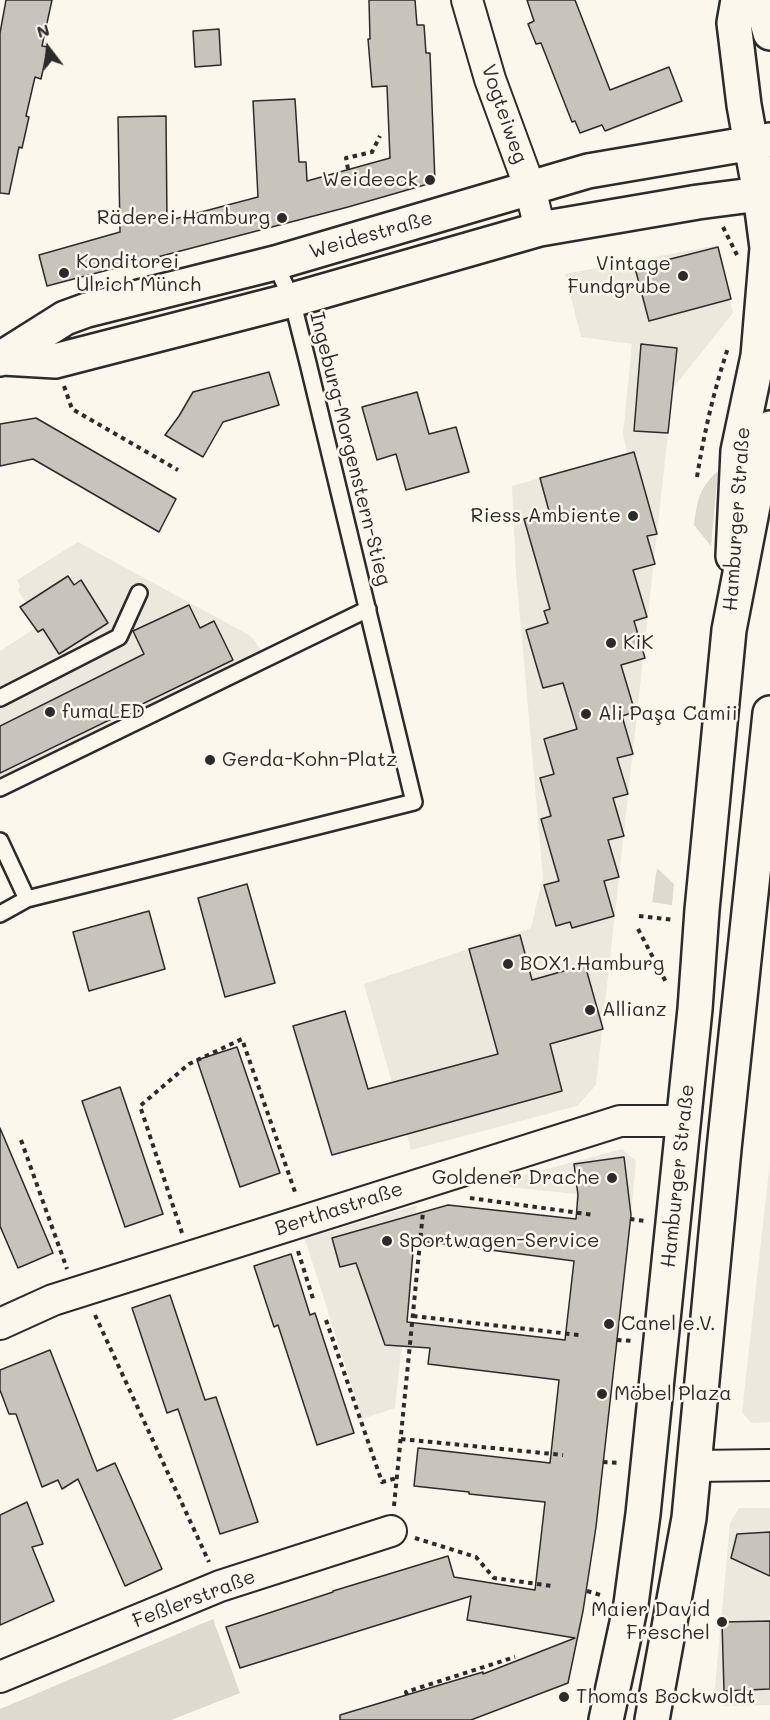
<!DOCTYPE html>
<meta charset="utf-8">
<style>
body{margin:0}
#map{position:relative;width:770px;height:1720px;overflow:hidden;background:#fbf7ec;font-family:Mali,sans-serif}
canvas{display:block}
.north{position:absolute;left:18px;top:18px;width:60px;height:60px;-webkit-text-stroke:4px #fbf7ec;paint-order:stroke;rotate:344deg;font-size:16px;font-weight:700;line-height:24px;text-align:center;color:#2b2b2b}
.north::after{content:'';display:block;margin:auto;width:21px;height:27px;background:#2b2b2b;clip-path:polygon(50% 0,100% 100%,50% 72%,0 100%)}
</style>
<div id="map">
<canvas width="770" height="1720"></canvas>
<div class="north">N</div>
</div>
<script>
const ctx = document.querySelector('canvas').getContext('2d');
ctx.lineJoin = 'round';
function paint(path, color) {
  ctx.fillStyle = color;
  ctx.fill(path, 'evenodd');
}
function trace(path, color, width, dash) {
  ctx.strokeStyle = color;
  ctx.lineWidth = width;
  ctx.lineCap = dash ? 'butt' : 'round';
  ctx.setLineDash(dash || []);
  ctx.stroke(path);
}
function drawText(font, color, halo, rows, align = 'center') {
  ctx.font = font + ' Mali,sans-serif';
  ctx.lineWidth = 5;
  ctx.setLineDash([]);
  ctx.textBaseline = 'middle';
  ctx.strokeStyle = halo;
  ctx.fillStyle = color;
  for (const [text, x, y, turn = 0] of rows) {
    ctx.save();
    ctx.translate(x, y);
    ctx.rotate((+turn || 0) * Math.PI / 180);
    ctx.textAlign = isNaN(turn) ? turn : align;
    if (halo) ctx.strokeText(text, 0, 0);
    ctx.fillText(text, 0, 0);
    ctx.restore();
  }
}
paint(new Path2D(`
 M717,245L733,313L673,388L596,1085L577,1106L411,1150L364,984L531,928L543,877L516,572L512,486L627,453L623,434L632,344L581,337L565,274Z
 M78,542L249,635L255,641L261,651L0,778V651L40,625L18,590L20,587L17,580Z
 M622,1149L636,1161L631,1215L576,1203V1194L500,1186L501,1181Z
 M770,1161V1422L751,1423L742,1412Z
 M417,1205L395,1408L362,1419L305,1239Z
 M739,1508H770V1705L723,1706L714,1698L730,1523Z`), '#ebe8de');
paint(new Path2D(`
 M718,471L711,546L694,525C697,502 699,487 718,471Z
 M657,868L674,884L672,905L652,902Z
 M213,1619L240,1693L171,1720H0V1709Z`), '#dddad0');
const building = new Path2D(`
 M6,0H52L42,46L48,47L41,79L35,77L26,116L29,117L22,148L19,147L9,194L0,193V33Z
 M369,0H415L417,25H424L426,53H430L435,182L348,207L47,286L39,255L120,232L118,117L166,116L167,221L258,197L253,101L295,99L299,162H306L307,181L390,158L387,86L372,87L368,39H370Z
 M527,0H575L610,90L669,67L682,101L605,131L602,125L580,133L575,121L572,122L541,43L536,44L528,24L534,21Z
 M219,29L221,65L195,67L193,31Z
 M718,247L731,299L649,321L635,268Z
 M641,344L677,348L668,433L634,431Z
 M269,372L279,405L223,422L203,457L165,435L179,416L193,392Z
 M417,392L429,434L456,427L469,472L406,490L396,454L377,460L362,407Z
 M36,418L176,499L159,532L33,459L0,466V424Z
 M634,452L657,534L647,536L655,564L633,570L647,617L634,621L645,658L621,665L635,712L622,716L633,754L617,758L628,794L613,798L624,836L608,840L619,877L604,881L614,916L572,928L570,922L556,926L544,885L559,881L541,819L551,816L540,778L554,774L544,739L577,729L563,683L543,688L526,630L548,623L544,611L550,609L524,519L549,511L540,478Z
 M68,576L74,585L81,580L108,623L59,654L43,629L38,632L20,607Z
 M189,605L200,628L214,621L233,660L0,773V726L144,654L133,631Z
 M247,884L275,983L225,997L198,898Z
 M149,911L165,969L89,991L73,932Z
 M520,935L532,980L585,965L603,1029L550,1044L562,1091L332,1155L293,1026L345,1011L368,1089L498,1054L469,949Z
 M237,1047L280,1173L240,1187L197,1060Z
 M120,1087L163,1214L125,1227L82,1101Z
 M0,1128L53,1253L18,1268L0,1226Z
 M624,1157L631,1215L596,1527L583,1611L568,1683L471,1720H340V1715L483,1672V1674L575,1638L467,1620L471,1596L240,1668L226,1627L333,1592V1591L448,1556L454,1577L535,1590L545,1502L469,1494V1492L414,1486L418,1448L550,1463L559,1380L428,1364L430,1348L385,1345L356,1263L340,1267L332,1238L448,1205L576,1219L578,1195L574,1164ZM414,1240L574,1261L565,1340L407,1322Z
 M291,1254L310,1315L315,1313L354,1433L317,1445L278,1325L274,1327L254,1266Z
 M170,1295L205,1400L216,1397L258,1522L220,1534L178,1409L167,1413L132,1308Z
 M50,1350L97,1471L115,1463L162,1569L125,1586L78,1479L62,1489L58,1480L42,1487L16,1414H9L0,1390V1370Z
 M27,1502L43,1544L32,1547L54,1601L0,1625V1515Z
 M770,1532V1576L731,1558L737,1534Z
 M770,1621V1689L724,1691L722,1622Z`);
paint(building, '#c7c4bc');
trace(building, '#2b2b2b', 1.5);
const lane = new Path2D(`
 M0,698L119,637L139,593
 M0,788L368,609
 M0,841L27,899
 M0,914L27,899L414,802L308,363L292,300L275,263`);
const street = new Path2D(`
 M467,0L490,79L530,188L540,229
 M0,1324L53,1300L620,1121H683
 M695,1466L770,1465
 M0,1677L220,1586L391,1531`);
const secondary = new Path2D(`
 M761,0L770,33
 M3,358L55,361L292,300L540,229L698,202L760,194L770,190
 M0,359L65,318L87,310L275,263L588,171L770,140
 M733,556L738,451L758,356L767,248L760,194L744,105L734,23L738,0`);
const primary = new Path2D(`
 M606,1720L631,1604L643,1514L695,1009L702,910L729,630L766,439L770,428
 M652,1720L689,1518L724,1149L770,713`);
trace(lane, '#2b2b2b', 20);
trace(street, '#2b2b2b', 34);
trace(secondary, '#2b2b2b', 38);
trace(primary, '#2b2b2b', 38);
trace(new Path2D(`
 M348,169L346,158L372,152L380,136
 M723,227L737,255
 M64,386L72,409L178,470
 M697,477C704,433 714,390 728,348
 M639,916L674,920
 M638,929L667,984
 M21,1140L67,1269
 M470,1198L594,1215
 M630,1219L645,1221
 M182,1233L140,1106L189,1064L242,1039L296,1195
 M298,1251L314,1302
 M95,1315L209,1562
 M413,1316L579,1335
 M326,1320L382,1482L397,1478
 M617,1340L634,1341
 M401,1439L563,1455
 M603,1462L621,1463
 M394,1506L423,1212
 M415,1538L476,1557L494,1578L552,1586
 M587,1591L604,1596
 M407,1695L406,1692L515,1657`), '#2b2b2b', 4, [4.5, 4.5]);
trace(lane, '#fbf7ec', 15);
trace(street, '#fbf7ec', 30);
trace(secondary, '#fbf7ec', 33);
trace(primary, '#fbf7ec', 33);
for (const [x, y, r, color] of [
 [430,180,6,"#2b2b2b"],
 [282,218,6,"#2b2b2b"],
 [64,273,6,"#2b2b2b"],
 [683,276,6,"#2b2b2b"],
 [633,516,6,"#2b2b2b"],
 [611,643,6,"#2b2b2b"],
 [50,712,6,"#2b2b2b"],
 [586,714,6,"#2b2b2b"],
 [210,760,6,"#2b2b2b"],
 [508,964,6,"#2b2b2b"],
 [590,1010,6,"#2b2b2b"],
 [612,1178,6,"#2b2b2b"],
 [387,1241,6,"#2b2b2b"],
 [609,1324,6,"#2b2b2b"],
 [602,1394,6,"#2b2b2b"],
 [722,1622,6,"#2b2b2b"],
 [564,1697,6,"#2b2b2b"]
]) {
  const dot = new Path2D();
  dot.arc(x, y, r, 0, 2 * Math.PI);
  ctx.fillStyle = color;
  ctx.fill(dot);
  trace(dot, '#fbf7ec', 2);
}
drawText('20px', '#2b2b2b', '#fbf7ec', [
 ["Vogteiweg",504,114,71],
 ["Weidestraße",371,235,-16],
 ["Ingeburg-Morgenstern-Stieg",350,449,76],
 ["Hamburger Straße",737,519,-86],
 ["Hamburger Straße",678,1176,-84],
 ["Berthastraße",339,1209,-18],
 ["Feßlerstraße",194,1599,-21]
]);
drawText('20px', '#2b2b2b', '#fbf7ec', [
 ["Weideeck",418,180,"right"],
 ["Räderei Hamburg",270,218,"right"],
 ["Konditorei",76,262],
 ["Ulrich Münch",76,285],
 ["Vintage",671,264,"right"],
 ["Fundgrube",671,287,"right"],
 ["Riess Ambiente",621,516,"right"],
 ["KiK",623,643],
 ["fumaLED",62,712],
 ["Ali Paşa Camii",598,714],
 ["Gerda-Kohn-Platz",222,760],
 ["BOX1.Hamburg",520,964],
 ["Allianz",602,1010],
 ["Goldener Drache",600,1178,"right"],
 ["Sportwagen-Service",399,1241],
 ["Canel e.V.",621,1324],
 ["Möbel Plaza",614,1394],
 ["Maier David",710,1610,"right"],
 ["Freschel",710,1633,"right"],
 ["Thomas Bockwoldt",576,1697]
], 'left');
</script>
